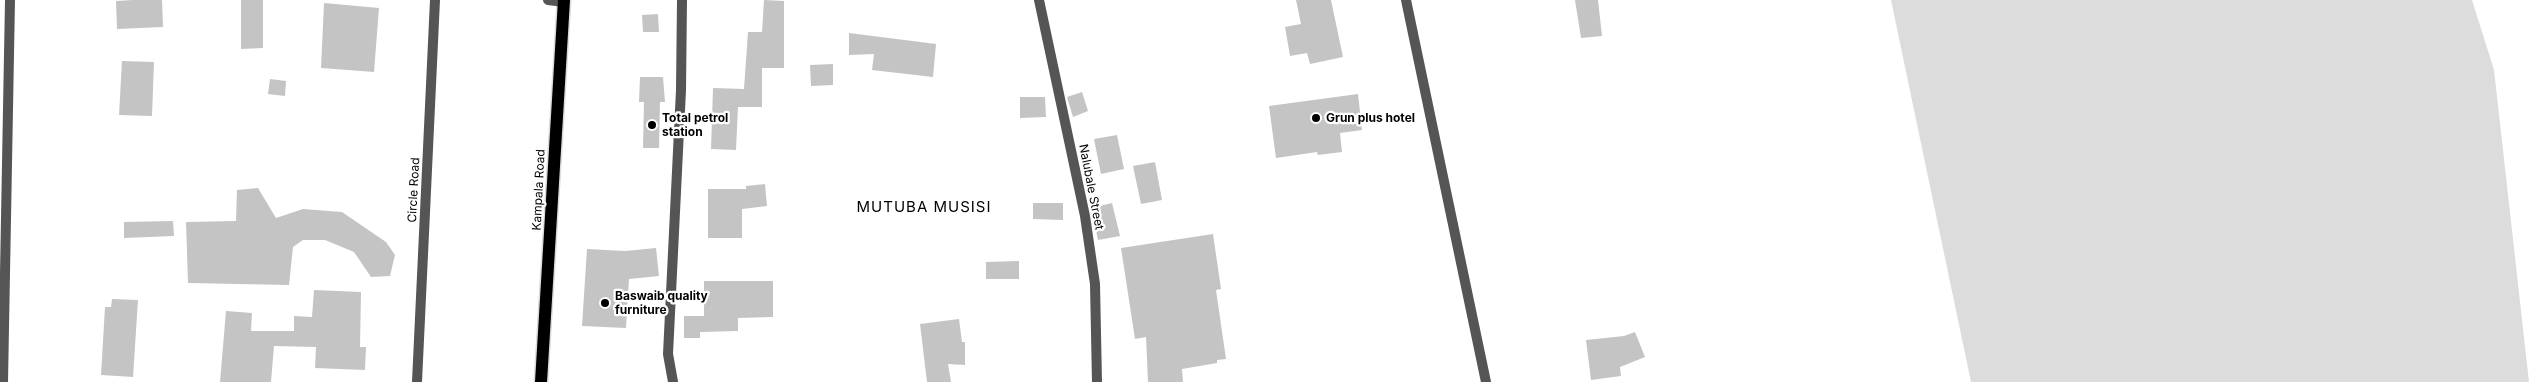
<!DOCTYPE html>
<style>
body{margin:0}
canvas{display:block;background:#fff}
</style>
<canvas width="2534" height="382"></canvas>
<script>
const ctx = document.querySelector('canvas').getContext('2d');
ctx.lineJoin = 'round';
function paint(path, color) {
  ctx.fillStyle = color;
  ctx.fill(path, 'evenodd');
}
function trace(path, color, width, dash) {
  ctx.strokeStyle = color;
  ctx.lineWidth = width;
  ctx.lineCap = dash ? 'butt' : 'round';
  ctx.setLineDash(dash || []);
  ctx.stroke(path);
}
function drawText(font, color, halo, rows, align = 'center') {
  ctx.font = font + ' Inter,sans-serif';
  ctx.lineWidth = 4.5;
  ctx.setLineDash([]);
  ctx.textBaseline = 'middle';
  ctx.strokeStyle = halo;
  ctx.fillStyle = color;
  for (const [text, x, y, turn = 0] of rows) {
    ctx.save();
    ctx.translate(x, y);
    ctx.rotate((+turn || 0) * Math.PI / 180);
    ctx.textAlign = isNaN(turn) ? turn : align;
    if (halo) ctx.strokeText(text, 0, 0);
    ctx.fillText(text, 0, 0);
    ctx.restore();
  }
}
paint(new Path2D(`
 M1891,0H2472L2494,70L2529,382H1971Z`), '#dcdcdc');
paint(new Path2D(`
 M133,0H162L163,27L117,29L116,1Z
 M241,0H263V48L241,49Z
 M764,0L784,1V68H762V107H738L736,150L711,149L713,88L744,89L748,32H762Z
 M1296,0H1331L1343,57L1310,64L1307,53L1290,56L1285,27L1301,24Z
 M1575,0H1598L1602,36L1581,38Z
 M324,3L379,8L374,72L321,68Z
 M658,14L659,32H643L642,15Z
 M849,33L936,44L933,77L872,70L874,54L849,55Z
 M122,61L154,62L152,116L119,115Z
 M833,64V85L811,86L810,65Z
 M640,77H663L665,102H660L659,148H643L644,102H639Z
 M270,79L286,81L285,96L268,94Z
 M1082,92L1088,111L1073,117L1067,97Z
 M1358,94L1362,130L1340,133L1342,152L1318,155L1317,152L1276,158L1269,106Z
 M1020,97H1045L1046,117L1020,118Z
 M1117,135L1124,169L1101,174L1094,139Z
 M1155,162L1162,200L1141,204L1133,166Z
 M765,184L767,206L742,209V238H708V189H746V186Z
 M258,188L276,218L303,209L342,212L386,242L395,255L390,276L371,277L354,252L325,240H303L293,247L289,285L188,283L186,222L236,221L237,190Z
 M1033,203H1063V220L1033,219Z
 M1112,203L1120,236L1098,240L1091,208Z
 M173,221L174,236L124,238V222Z
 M1213,234L1221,289L1216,290L1226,359L1217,360V363L1182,369L1183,382H1148L1146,337L1135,339L1121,248Z
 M656,248L659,276L629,279L626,328L582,326L587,249L625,251Z
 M1019,261V279H986V262Z
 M704,281H773V317L738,318V331L700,332V338H684V316H704Z
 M314,290L361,292L360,347H366L365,370L315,368L316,347L274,346L271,382H220L226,311L252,313L251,331H294V316L312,317Z
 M112,299L138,300L133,377L101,375L105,307H111Z
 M959,319L962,342H965V365L948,364L951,382H927L920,324Z
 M1635,332L1645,357L1620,367L1621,376L1591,380L1586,340L1624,336Z`), '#c4c4c4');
const primary = new Path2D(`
 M541,382L564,0`);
trace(primary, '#dbdbdb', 15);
trace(new Path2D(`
 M548,0L564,2
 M1039,0L1085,216L1095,284L1097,382
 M1406,0L1486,382
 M3,382L10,0
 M417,382L435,0
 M673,382L668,354L681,90L682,0`), '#555', 10);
trace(primary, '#000', 12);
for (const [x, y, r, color] of [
 [1316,118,5,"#000"],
 [652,125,5,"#000"],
 [605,303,5,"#000"]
]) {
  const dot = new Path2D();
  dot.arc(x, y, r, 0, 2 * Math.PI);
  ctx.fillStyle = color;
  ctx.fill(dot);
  trace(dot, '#fff', 2);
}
drawText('bold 12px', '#000', '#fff', [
 ["Total petrol",662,118],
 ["station",662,132],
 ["Grun plus hotel",1326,118],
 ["Baswaib quality",615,296],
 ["furniture",615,310]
], 'left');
drawText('12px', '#000', '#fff', [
 ["Nalubale Street",1091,187,79],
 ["Circle Road",414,190,-87],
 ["Kampala Road",539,190,-87]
]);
ctx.letterSpacing = '1px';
drawText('15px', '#000', '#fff', [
 ["MUTUBA MUSISI",924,207]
]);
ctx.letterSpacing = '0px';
</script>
